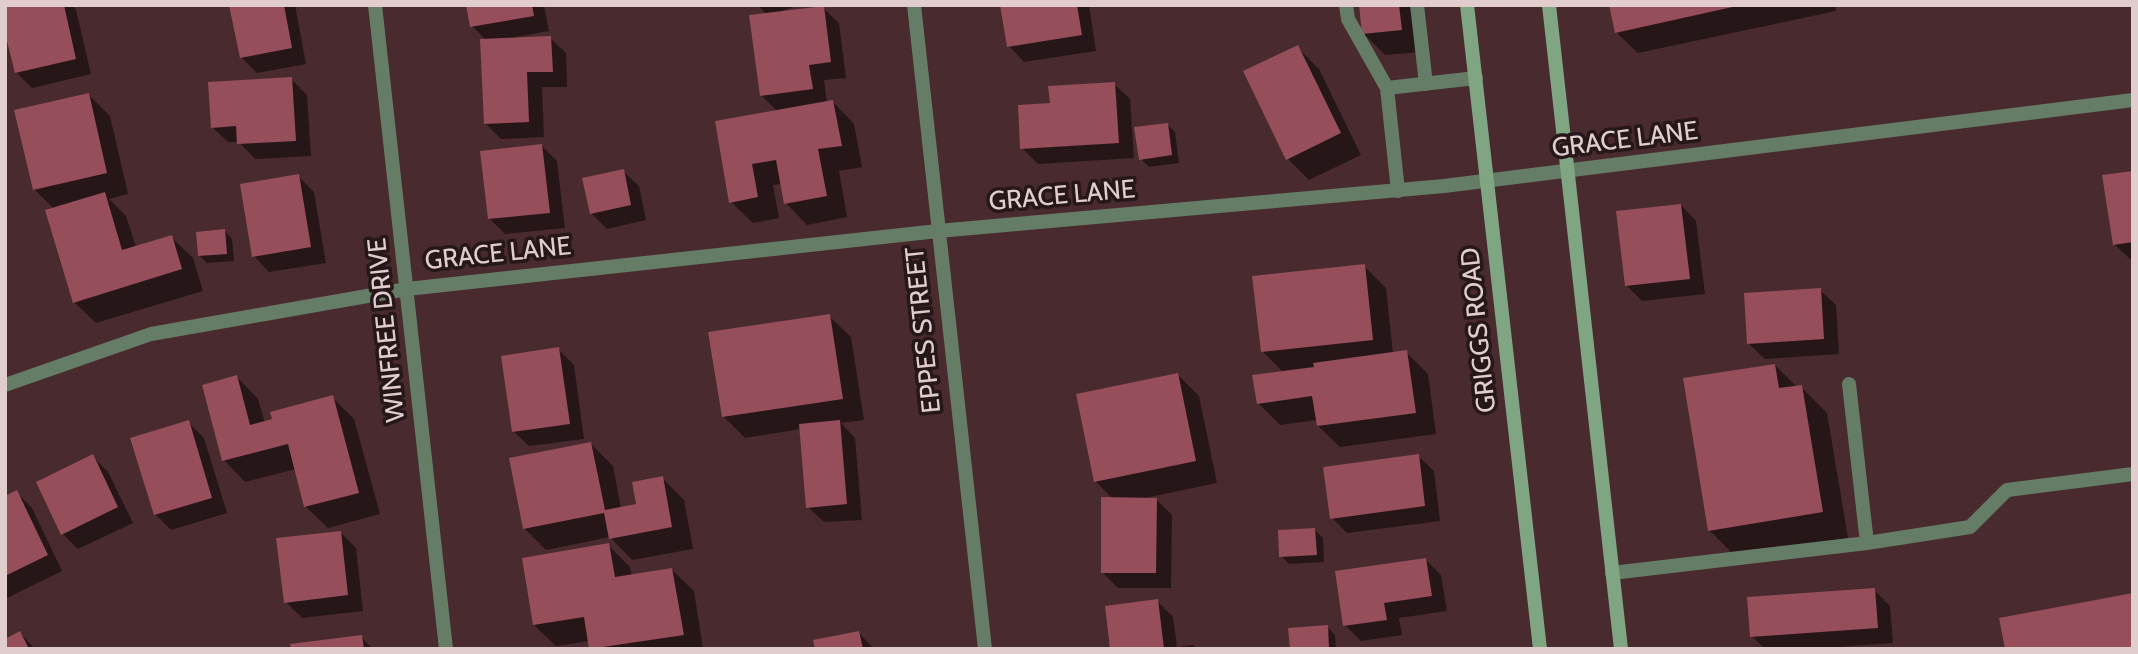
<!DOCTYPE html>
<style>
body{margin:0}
#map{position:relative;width:2138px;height:654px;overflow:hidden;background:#492a2e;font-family:Cabin,sans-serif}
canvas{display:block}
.frame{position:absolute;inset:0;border:7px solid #e1ccce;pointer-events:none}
</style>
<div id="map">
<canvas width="2138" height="654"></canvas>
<div class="frame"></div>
</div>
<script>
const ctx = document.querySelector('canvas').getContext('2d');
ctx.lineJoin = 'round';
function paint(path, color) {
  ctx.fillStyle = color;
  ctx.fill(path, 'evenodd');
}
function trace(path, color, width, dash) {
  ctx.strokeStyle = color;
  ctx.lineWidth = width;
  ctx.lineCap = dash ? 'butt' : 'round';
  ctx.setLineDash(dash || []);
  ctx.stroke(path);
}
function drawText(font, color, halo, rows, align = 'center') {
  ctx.font = font + ' Cabin,sans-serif';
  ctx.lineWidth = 7;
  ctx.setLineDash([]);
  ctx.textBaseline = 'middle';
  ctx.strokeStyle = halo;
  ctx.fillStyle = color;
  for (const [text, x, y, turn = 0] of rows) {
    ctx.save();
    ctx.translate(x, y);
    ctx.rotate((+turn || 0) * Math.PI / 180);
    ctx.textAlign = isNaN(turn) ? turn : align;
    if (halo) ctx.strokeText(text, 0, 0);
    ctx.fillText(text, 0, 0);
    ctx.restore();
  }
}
paint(new Path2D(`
 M10,5H72L76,10L91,74L32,88L16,72Z
 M231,5H295L306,64L257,73L241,57Z
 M468,5H544L549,31L516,37V39L550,38L566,53L567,87H542L544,137L501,139L485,123L486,40L472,26Z
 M758,5H800L781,11V13L823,8L839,23L846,78L824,80L827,103L833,102L854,124L862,167L839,171L847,217L807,225L786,203L782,184L773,185L779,218L753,223L731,202L778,112L761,95L767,15Z
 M1002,5H1089L1096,51L1024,62L1009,46Z
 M1361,5H1418L1422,52L1385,55L1363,33Z
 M1610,5H1835L1836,11L1638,53L1616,32Z
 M1297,47L1319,69L1361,155L1309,180L1288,159Z
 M291,79L307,95L311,156L255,159L239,142H228L212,127Z
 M1114,84L1130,99L1134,158L1038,164L1022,148L1052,104Z
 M88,94L110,116L128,194L109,199L126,216L136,247L171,237L193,258L203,291L96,323L74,302L54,209L34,189Z
 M1167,124L1175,132L1179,163L1149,167L1141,159Z
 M542,146L557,161L565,228L505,234L490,219Z
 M623,171L639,186L646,220L607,229L591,213Z
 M2133,173V259H2130L2114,244Z
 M298,176L314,192L326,263L269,272L254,256Z
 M1681,205L1696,221L1705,294L1642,301L1626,285Z
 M225,231L232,239L234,261L207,263L199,255Z
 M1364,266L1386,288L1393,354L1406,352L1428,374L1436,434L1340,447L1318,426L1317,420L1280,425L1258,403L1283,372L1262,351Z
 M1820,290L1836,305L1839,354L1765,359L1749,344Z
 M829,316L851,337L864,420L841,423L855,438L862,520L824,522L808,507L801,429L745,438L723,416Z
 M558,349L574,365L584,439L529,446L513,431Z
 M1775,365L1797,387H1801L1827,413L1848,538L1735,556L1709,530Z
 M1178,375L1199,396L1217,483L1145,498L1157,500L1172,515L1171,588H1118L1102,572L1113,499L1096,482Z
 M237,377L258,399L265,423L332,397L354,419L380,514L328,528L306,507L296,469L245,482L224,460Z
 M188,422L204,438L227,513L171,530L155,514Z
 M591,444L613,466L621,509L638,506L662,478L684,500L693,549L632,560L610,537L546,550L524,528Z
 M92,456L108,472L133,523L78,549L63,534Z
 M1418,456L1434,471L1440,521L1347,533L1332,518Z
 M16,492L32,508L62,571L5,599V498Z
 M1315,530L1323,538L1324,562L1289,564L1281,556Z
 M340,532L356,548L363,611L302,618L286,602Z
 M608,545L630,567L632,576L672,570L694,591L703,649H591L589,641L556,646L534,625Z
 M1426,560L1441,575L1447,611L1399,618L1402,635L1361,641L1345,625Z
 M1874,590L1890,606L1893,643L1809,649H1765L1752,636Z
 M1157,601L1173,617L1177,647L1193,645L1197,649H1112Z
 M1327,627L1335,635L1336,649H1291Z
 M20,633L35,649H5Z
 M859,633L874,649H817Z
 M361,637L373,649H293Z`), '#0007');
paint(new Path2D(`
 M5,5H64L76,59L15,73L5,33Z
 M229,5H284L292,48L240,58Z
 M466,5H532L534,16L470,27Z
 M1000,5H1077L1082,35L1007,47Z
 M1359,5H1399L1402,30L1362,34Z
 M1609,5H1736L1737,6L1615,33Z
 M824,6L831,62L809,65L813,89L760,96L749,15Z
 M551,36L553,72H527L529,122L484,124L480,39Z
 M1298,45L1341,133L1286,160L1243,71Z
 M292,77L296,141L237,144L236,126L211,128L208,82Z
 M1115,82L1119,143L1020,149L1018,105L1050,103L1048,86Z
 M89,93L107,173L33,190L14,110Z
 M833,100L842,146L818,149L827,196L784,204L776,160L752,164L758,197L729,203L715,121Z
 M1168,123L1172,155L1139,160L1134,127Z
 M542,144L550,213L488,219L480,151Z
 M624,169L631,205L590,214L582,178Z
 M2133,171V242L2113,245L2102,175Z
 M299,174L311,247L252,257L240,184Z
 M105,192L122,250L172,235L182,269L73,303L45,210Z
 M1681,204L1690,279L1625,286L1616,211Z
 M225,229L227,254L198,256L196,232Z
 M1365,264L1373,340L1261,352L1252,276Z
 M1821,288L1824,339L1747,344L1744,293Z
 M830,314L843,399L722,417L708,332Z
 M559,347L570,424L512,432L501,356Z
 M1407,350L1416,413L1317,426L1312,396L1257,404L1252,375L1314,367L1313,363Z
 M1775,364L1779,388L1802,385L1823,512L1708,531L1683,378Z
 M1178,373L1196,461L1094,482L1076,394Z
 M237,375L250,425L272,419L270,412L333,395L359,493L304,507L288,444L222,461L202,385Z
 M189,420L212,498L154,515L130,438Z
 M840,420L847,504L806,508L799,424Z
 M591,442L605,510L636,504L632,482L663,476L672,527L609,539L604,513L523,529L509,458Z
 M93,454L118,507L61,535L36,482Z
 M1419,454L1425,506L1330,519L1323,467Z
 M17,490L48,555L5,576V496Z
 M1101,497L1157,498L1156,573H1101Z
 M1315,528L1317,555L1279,557L1278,530Z
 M341,531L348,595L284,603L276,538Z
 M609,543L615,577L672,568L684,635L589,649L584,617L533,625L522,558Z
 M1426,558L1432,596L1384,603L1387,620L1343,626L1335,571Z
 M1875,588L1878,628L1750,637L1747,597Z
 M2133,593V649H2005L1999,618Z
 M1158,599L1164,649H1110L1105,606Z
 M1328,625L1329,649H1290L1288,628Z
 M20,631L29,649H5V639Z
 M859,631L863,649H815L813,640Z
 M362,635L364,649H291L290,644Z`), '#964e5a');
trace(new Path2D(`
 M1346,5L1348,19L1387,88L1398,191
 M1417,5L1426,84
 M1387,88L1476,78
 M1849,384L1867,543L1970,527L2007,490L2133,474
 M1612,573L1867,543`), '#657d66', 14);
trace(new Path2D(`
 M375,5L446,649
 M914,5L985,649
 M5,385L151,334L407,289L938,231L1444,186L2133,100`), '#657d66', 14);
trace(new Path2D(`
 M1467,5L1540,649
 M1549,5L1621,649`), '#80a582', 14);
drawText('26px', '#e1ccce', '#261719', [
 ["GRACE LANE",1625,140,-7],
 ["GRACE LANE",1062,196,-5],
 ["GRACE LANE",498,254,-6],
 ["WINFREE DRIVE",387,330,-96],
 ["EPPES STREET",924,330,-96],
 ["GRIGGS ROAD",1479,330,-96]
]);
</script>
